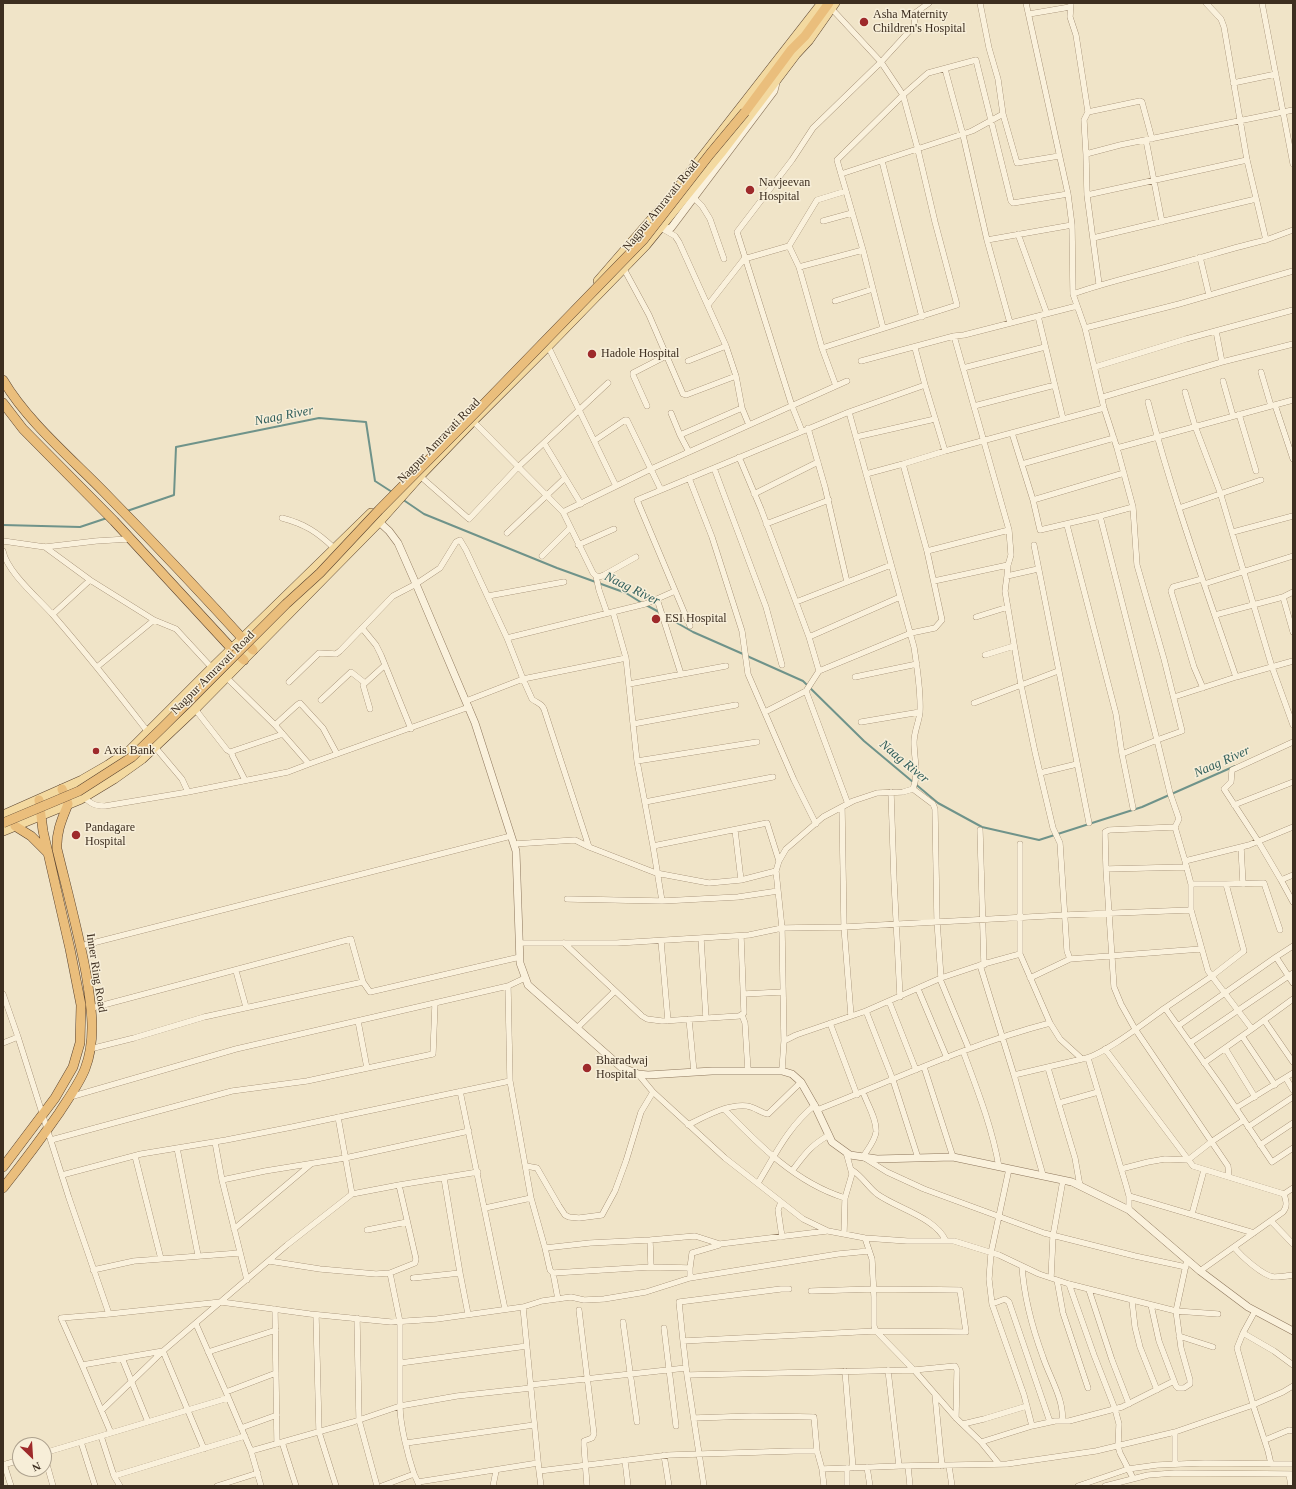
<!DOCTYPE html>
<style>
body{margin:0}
#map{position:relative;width:1296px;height:1489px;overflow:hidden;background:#f0e4c8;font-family:Georgia,serif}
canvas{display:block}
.frame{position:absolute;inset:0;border:4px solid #3d2e20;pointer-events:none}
.north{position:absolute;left:12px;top:1437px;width:40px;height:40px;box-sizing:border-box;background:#f7eed8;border:1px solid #ada18e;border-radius:50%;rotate:155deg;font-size:11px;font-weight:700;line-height:16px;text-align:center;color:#3d2e20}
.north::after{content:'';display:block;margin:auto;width:14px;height:18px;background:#9e2a2b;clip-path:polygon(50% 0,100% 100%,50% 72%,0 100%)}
</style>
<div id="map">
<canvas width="1296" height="1489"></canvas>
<div class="frame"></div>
<div class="north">N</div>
</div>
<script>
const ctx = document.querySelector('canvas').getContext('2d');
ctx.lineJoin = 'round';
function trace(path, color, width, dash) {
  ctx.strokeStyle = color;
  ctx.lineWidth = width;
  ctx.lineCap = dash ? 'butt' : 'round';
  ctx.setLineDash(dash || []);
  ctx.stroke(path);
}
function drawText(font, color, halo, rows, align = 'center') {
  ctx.font = font + ' Georgia,serif';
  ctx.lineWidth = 3;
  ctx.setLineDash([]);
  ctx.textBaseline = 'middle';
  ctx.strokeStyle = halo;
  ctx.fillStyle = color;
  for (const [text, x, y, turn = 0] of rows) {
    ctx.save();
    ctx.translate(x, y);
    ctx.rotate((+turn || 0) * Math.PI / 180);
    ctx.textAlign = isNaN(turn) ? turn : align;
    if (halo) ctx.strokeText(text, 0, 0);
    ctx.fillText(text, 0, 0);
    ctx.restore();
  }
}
trace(new Path2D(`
 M402,499L424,514L557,568L626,593L642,603
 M127,511L174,495L176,447L319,418L366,422L375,481L392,492
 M3,525L80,527L107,518
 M646,605L659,612
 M663,615L693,632L743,654
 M747,656L803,681L864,741L938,803L982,827L1039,840L1142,807L1235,766`), '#6f938a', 2);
const minor = new Path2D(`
 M980,3L989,48L998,79L1003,114L1017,163L1059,156
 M1026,3L1068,194L1072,225L1073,294L1085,328L1104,408L1117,448L1293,400
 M1071,3L1070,17L1076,35L1088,112L1084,120L1086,154L1087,195L1099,284
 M1262,3L1283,112L1293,110
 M1029,14L1070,7
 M945,69L963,135L987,240L1072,225
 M1233,83L1276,74
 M1088,112L1140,101L1142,102L1152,139
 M1146,140L1162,222
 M1086,154L1120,145L1283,112L1293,164
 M882,161L922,317
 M841,174L837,160L903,95L881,62L914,26L915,13L929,3
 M846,191L863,250
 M1087,195L1247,160
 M694,198L702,206L710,219L724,259
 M823,221L852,213
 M661,228L675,236L679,242L726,346L736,376L742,408L749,425
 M1018,234L1047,314
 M1093,238L1256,199
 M987,240L1010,323
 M1266,240L1293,230
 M789,246L799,267
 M1200,257L1209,295
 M624,269L649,315L683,394L686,395L736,376
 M1073,294C1106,282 1140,275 1174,265C1205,257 1235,247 1266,240L1247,160L1224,27L1221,19L1206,3
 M835,301L873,289
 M708,305L744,259L789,246L817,200L846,191L841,174L972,131L1003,114
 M1038,316L1063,419
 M1085,328L1179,304L1293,271
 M1216,331L1222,362
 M954,336L1009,530
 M548,346L616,486
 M822,348L799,267L863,250L883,328
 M915,348L925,385
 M688,361L726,346
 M861,361L954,336L964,335L1077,306
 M1095,367L1186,339L1293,310
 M963,368L1045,347
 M1261,372L1271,406
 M1223,381L1233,416
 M836,386L822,348L957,305L935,222L918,150L903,95L928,73L976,60L1011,201L1013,203L1068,194
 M1185,392L1195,426L1220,492L1272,667L1293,725
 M1103,397L1222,362L1293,344
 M1148,402C1172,495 1205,586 1236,677L1174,697
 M1275,405L1293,459
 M647,406L633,375V373L666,356
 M974,406L1055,385
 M849,412L925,385L945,451L903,464L866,474
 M671,413L680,435
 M1239,414L1256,471
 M473,421L563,512
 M808,428L825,487L847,582
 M802,431L792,406L737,232L792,160L813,128L881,62L831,8
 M1012,433L1033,500L1124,473
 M856,437L935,419
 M594,441L625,420H627L661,490
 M544,443L581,504
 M1117,448L1133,507L1137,565L1164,659L1182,731L1157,740L1170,793L1179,819L1175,827L1185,861
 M945,451L1104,408
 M689,452L680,435L742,408
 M739,457L761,509L796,602L891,565
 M903,464L927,551
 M1022,464L1114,438
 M714,468L766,607L782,665
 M420,476L469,519L518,467L608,383
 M689,478L712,537L742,631L748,674L794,780L816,824
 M754,494L818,462
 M1033,500L1040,530L1100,516
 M1179,508L1261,480
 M282,518C305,524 317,532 334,548
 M766,524L829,500
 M1067,525L1116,714L1122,754L1157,740L1100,516L1133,507
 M1233,532L1293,516
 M507,533L565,478
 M3,541L45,547L96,541L129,539
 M578,545L614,529
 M1034,545L1089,823
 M45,547L90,580L154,620L176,629L212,668
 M3,551C7,572 39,599 53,615C86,653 117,692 148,732
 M542,556L570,528
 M636,557L604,575C598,578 597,577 593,573L563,512L651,469L847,381
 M1038,569L1007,576L1005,591L1021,685L1035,752L1053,828L1060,843L1067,951L1070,959L1201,949
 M596,576L599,590L607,613
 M1202,579L1173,587L1171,591L1194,667L1203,688
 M934,581L1008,565
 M1204,584L1293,556
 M488,596L564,582
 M1283,597L1293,592
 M657,599L675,591
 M796,602L809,637L900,597
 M613,612L626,658L637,761L653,846L767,823L779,861
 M53,614L90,580
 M1215,615L1283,597L1293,632
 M976,617L1008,607
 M690,626L637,500L849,412L914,647C917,666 921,692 920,712C919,722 914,732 914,742C914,758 919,774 913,789L903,792L877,793L853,801L823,817L786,849L779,861L776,871L782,928L784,1041L796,1035L866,1011L941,978L980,965L1020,954L1050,1023
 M362,628L376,645L381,655L411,729
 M507,638L645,604L657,599L681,674
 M985,655L1014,646
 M97,667L154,620
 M819,671L911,633L935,628L942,620L927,551L1009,530L1011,555L1008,565L1007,576
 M226,677L275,725L309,764L469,707
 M855,677L917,664
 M1236,677L1293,661
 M289,682L319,653L336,654L340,651L393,596L416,584L440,568L456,542L460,540L466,550L507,638L523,679L626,658
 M629,684L726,666
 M806,691L819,671L809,637
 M321,700L351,672L365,683
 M466,701L523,679L532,699C536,703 541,702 544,709L589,847
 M974,703L1058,671
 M195,709L227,750L232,753
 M370,709L363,685L385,665
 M765,712L806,691L848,804
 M861,722L920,712
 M633,724L736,705
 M275,725L297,705L300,703L323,728L337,754
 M1293,742L1232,770L1231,782L1224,789L1258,841L1281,880L1293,875
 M155,747L182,779L188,792
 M1122,754L1133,808
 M637,761L757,742
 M1040,773L1077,764
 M245,780L232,755L233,751L283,734
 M913,789L933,804L935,809L937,921L941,978
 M891,792L894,880L900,997
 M84,797C91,804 95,806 105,806L188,792L288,772L309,764
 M645,802L773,777
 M1234,805L1293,782
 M842,807L844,927L851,1016
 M1175,827L1109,830L1105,832L1106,869L1114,987L1121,1004L1135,1029L1228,1166L1229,1177
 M735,830L741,880
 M980,830L984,965
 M514,844L575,840L589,847L656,873L709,883L741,880L776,871
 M1020,844V954
 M653,846L662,901
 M1241,847L1243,884
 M1106,869L1186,867
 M1281,880L1293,902
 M1191,884H1226
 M567,899L662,901L738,897L778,891
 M1191,910L1208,971L1252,1029L1293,999
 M701,939L706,1018
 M661,941L668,1021
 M519,943H617L749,935L782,928L844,927L1065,915L1191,910V884L1185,861L1249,845L1293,827
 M564,943L642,1016L647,1019L662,1021L739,1016L744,1013L741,936
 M81,946L511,836
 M1276,957L1293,946
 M980,965L1014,1075
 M236,971L246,1007
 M1030,978L1070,959
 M940,979L969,1049
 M363,982L370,992L520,957
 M508,986L525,978
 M918,989L947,1058
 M3,994L18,1037L69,1198L109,1314
 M744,994L783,992
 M889,1001L916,1070
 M1165,1008L1212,976L1244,951L1226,884L1264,883L1280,930
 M866,1011L893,1080L918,1158
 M742,1015L745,1023L748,1071
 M689,1019L694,1072
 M1264,1020L1293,1062
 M358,1021L367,1068
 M830,1023L857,1095
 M1178,1026L1276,957L1293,983
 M577,1028L615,991
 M1242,1036L1275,1085
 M3,1043L18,1037
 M1190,1043L1293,973
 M1225,1048L1255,1097
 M90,1049L134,1038L204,1017L363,982L351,939L92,1008
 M1105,1049L1193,1166L1284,1194L1293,1188
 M963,1051C977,1089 992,1127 999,1167
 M1088,1058L1126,1185L1129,1196V1210
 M1204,1063L1252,1029
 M924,1067L953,1157
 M1048,1068L1075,1158L1080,1186
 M782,1071L784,1041
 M638,1074L653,1092L725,1158L803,1219L828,1231L865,1238L907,1241H954L999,1255L1039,1274L1069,1284L1176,1311L1187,1260
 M1286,1078L1293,1090
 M460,1091L505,1309
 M863,1092C867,1104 877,1119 876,1132C875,1141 867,1150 863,1157L887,1172L924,1189L1044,1233L1135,1256L1186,1267
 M70,1097L236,1049L508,986L510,1081L531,1198L545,1248
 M1059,1103L1098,1092
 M1236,1108L1293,1073
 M724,1109C759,1145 796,1183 845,1198
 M817,1110C894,1080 969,1044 1050,1023L1060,1039L1082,1059C1101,1057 1147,1021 1165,1008L1221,1086L1272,1162L1293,1148
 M338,1117L352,1194
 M688,1125C706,1116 727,1104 747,1106C755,1107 761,1113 768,1114L801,1082
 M1248,1127L1293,1097
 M51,1140L232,1091L307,1081L433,1054L435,1004
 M215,1142L222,1180
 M1260,1145L1293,1123
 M177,1148L198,1255
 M135,1156L161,1259L240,1253
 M526,1166L537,1168L559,1206L565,1215L569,1217L579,1218L602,1215L615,1191L626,1161L641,1112L653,1092
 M1009,1169L991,1253L989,1279L992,1304L1024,1395L1032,1426
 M1121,1169L1148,1162L1165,1159L1188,1160L1211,1142L1244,1120
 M852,1170C862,1176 868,1187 877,1194C898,1209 935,1217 946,1241
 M792,1171C805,1154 810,1146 829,1135
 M62,1175L141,1154L226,1140L292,1127L510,1081
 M1043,1175L1014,1075L1082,1059
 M444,1178L460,1273
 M758,1183C775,1155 788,1127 815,1105
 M1129,1196L1254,1233
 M781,1202L778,1210L782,1237
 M485,1208L531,1198
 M1192,1214L1204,1170
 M1271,1221L1293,1244
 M234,1229L311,1164
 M367,1230L407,1222
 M844,1234L845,1198L852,1174L846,1152
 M865,1238L872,1259L874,1297V1326L876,1331L914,1370L956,1418L981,1442L999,1464
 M650,1240L651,1267
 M1234,1247C1241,1256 1263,1276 1274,1277C1280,1277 1287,1276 1293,1275
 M269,1261L320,1269L376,1274L390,1273L415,1263L416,1259L399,1185L478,1172
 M1022,1266C1024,1298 1032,1327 1043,1357C1049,1376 1065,1401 1062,1421
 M690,1268L692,1253L719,1245
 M93,1270L134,1261L161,1259
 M1200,1271L1283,1212C1288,1206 1286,1201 1284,1194
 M553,1273L558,1299
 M413,1278L460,1273L468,1314
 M690,1278V1268L651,1267L553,1273L550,1270L545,1248L590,1243L650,1240L695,1236L720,1244L827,1231
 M1051,1278L1053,1236L1063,1180
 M247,1280L222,1180L265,1171L345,1158L469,1131
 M1057,1280L1063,1313L1088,1388
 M1069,1284L1094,1355L1115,1409L1119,1424L1118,1446L1120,1453L1133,1478
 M1089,1290L1112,1360L1129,1404
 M1132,1301L1135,1327L1140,1347L1157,1390
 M992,1304L1005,1299L1009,1302L1050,1422
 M1151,1305L1159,1341L1176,1386L1178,1388H1184L1190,1384V1380L1181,1348L1176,1311L1218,1314
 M523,1307L542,1301L571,1297L584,1300L604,1299L646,1292L690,1278L838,1254L869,1251
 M275,1309L277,1444
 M579,1310L594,1434L592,1438L584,1441V1445L587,1486
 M316,1315L319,1432L336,1486
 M357,1318L359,1420L377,1486
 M623,1322L637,1422
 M196,1324L226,1392
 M664,1328L676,1426
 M1243,1333L1255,1311
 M1179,1336L1213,1347
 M683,1341L679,1302L781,1289H789
 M208,1352L276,1330
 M122,1358L148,1422
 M400,1363L527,1346
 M82,1365L163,1351L204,1449
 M888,1370L899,1466
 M845,1371L853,1468
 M687,1375L914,1370L955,1366L957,1370L956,1418
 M530,1385L686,1368
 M935,1395L942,1466
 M102,1410L163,1351L287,1245L352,1194L399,1185
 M694,1418L753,1416L814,1417L817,1451
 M963,1424L984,1419L1027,1406
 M241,1428L277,1415
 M1175,1432V1463
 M111,1433L82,1365L61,1318L109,1314L221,1302L310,1314L391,1322L437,1319L523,1307L539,1471L669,1455L794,1451H817L822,1469L899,1466L1007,1464L1096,1451L1175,1432L1253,1405L1283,1392L1293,1386
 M101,1436L114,1476
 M1265,1440L1289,1430L1293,1431
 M81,1442L95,1486
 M282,1442L296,1486
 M981,1442L1032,1426L1055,1421H1069L1122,1407L1174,1381
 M406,1443L534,1425
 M251,1451L226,1392L276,1373
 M44,1453L228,1398
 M44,1454L53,1486
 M664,1455L669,1486
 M625,1460L628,1486
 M4,1464L11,1486
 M1271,1464L1268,1451L1254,1408L1237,1348L1243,1333L1274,1351L1293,1365
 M3,1465L20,1460
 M908,1466L910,1486
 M949,1466L952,1486
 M867,1467L870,1486
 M847,1468V1486
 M822,1469L824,1486
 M539,1471L541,1486
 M1289,1474L1291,1486
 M418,1482L538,1463
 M120,1486L114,1476L245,1436
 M217,1486L258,1473
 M261,1486L251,1451L353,1422L400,1406V1322L390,1273
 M382,1486L414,1474
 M419,1486C418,1482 416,1478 414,1474C408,1456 400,1425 400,1406L457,1396L531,1388
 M493,1486L496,1471
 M704,1486L687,1375L683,1341L876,1331L966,1332L960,1290L874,1289L811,1291
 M1078,1486L1128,1469L1157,1465L1205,1463L1293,1464
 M1105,1486L1148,1475L1175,1473L1293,1474`);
const tertiary = new Path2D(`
 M662,226L667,229L671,228L774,91L776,83
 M376,519L389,531L398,543L416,584L475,723L516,851L520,963L528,985L621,1067L638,1074L648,1075L712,1071H782L792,1074L801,1082L817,1110L832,1142L850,1155L877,1159L953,1157L1072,1182L1129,1210L1200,1271L1248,1307L1293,1331`);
const primary = new Path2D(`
 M598,281L670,198L822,3
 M3,815L82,780L108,765L129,751L212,668L371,513
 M3,831L81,799L114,779L142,759L195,709L379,522L420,476L473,421L548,346L646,245L721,153L796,54L809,40L835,3`);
const trunk = new Path2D(`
 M745,112L791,50L805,36L829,3
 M3,380C27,421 71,458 105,493C155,544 205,597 253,650
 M3,403L23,429L114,521L232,649L244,660
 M15,826L31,836L48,853
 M3,1167L55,1098L73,1067L80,1043L81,1005L70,949L43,831L39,800
 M3,1188C22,1164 41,1139 59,1113C68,1099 79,1084 85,1069C97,1038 91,1004 86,973C78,931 67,890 57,849C56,832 62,819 68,804L62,789`);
trace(minor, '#8d765c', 6);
trace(tertiary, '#8d765c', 8);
trace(primary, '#5b4430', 10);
trace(trunk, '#5b4430', 10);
trace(minor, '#faf1dc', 5.5);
trace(tertiary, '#faf1dc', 7);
trace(primary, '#f3d9a0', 9);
trace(trunk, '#eabe7c', 9);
const trunkBridge = new Path2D(`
 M3,823L79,791L132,757L162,728L286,604L320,573L379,510L476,412L644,239L710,154L745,112`);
trace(trunkBridge, '#5b4430', 10, []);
trace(trunkBridge, '#eabe7c', 9);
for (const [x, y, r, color] of [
 [864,22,5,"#9e2a2b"],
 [750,190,5,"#9e2a2b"],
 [592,354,5,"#9e2a2b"],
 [656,619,5,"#9e2a2b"],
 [96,751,4,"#9e2a2b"],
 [76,835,5,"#9e2a2b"],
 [587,1068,5,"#9e2a2b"]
]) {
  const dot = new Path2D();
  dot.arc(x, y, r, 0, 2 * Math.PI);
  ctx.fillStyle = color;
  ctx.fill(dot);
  trace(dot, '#f7eed8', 1.5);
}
drawText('12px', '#3d2e20', '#f7eed8', [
 ["Asha Maternity",873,15],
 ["Children's Hospital",873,29],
 ["Navjeevan",759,183],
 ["Hospital",759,197],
 ["Hadole Hospital",601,354],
 ["ESI Hospital",665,619],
 ["Axis Bank",104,751],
 ["Pandagare",85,828],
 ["Hospital",85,842],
 ["Bharadwaj",596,1061],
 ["Hospital",596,1075]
], 'left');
drawText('12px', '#3d2e20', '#f7eed8', [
 ["Nagpur Amravati Road",661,206,-51],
 ["Nagpur Amravati Road",439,441,-46],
 ["Nagpur Amravati Road",213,673,-45],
 ["Inner Ring Road",96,973,81]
]);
drawText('italic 13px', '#2f5d5a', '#f7eed8', [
 ["Naag River",284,416,-11],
 ["Naag River",632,589,26],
 ["Naag River",904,762,40],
 ["Naag River",1222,762,-24]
]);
</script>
